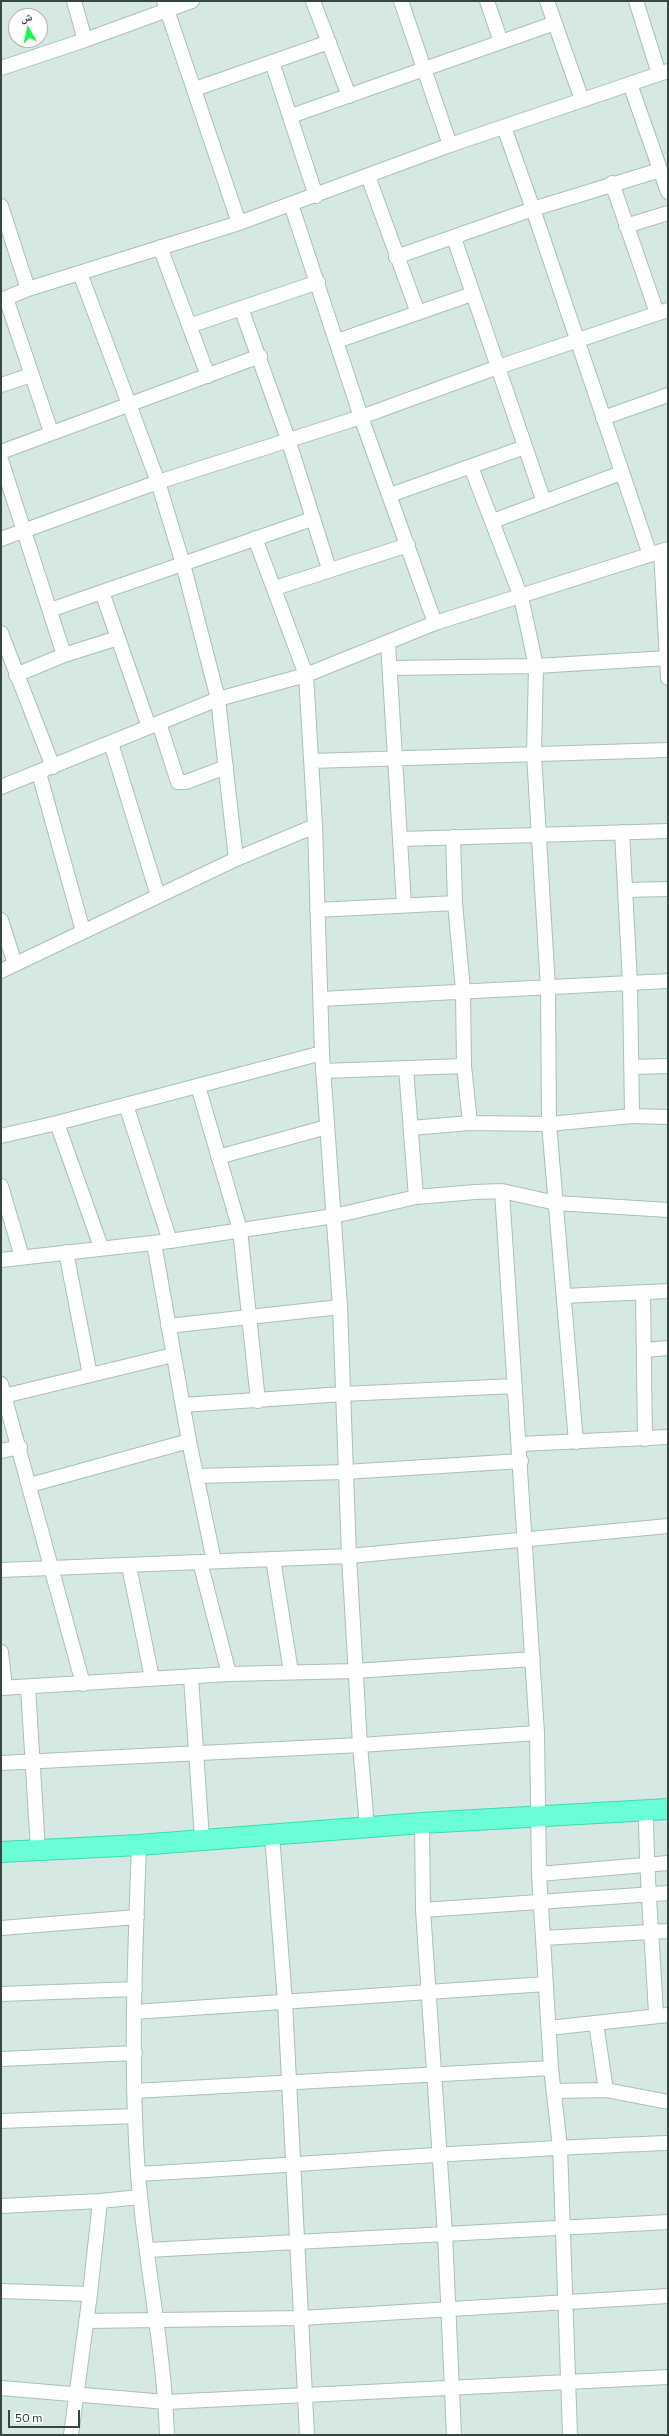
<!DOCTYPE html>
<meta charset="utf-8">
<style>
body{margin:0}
#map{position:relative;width:669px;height:2436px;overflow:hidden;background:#e8f4f1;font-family:Commissioner,"Noto Naskh Arabic",sans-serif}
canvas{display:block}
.frame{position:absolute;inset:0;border:2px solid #364742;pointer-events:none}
.north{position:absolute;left:8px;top:8px;width:40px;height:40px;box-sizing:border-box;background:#fff;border:1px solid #afb5b3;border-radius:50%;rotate:351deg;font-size:11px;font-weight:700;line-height:16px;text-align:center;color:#364742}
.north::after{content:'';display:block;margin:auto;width:14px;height:18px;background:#19fa4a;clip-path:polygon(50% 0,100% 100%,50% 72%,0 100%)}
.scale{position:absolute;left:8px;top:2410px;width:72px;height:18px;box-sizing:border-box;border:2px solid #364742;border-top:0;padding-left:5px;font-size:12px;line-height:14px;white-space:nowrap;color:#364742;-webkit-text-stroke:3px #fff;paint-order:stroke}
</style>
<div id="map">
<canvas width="669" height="2436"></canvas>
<div class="frame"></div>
<div class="north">ش</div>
<div class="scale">50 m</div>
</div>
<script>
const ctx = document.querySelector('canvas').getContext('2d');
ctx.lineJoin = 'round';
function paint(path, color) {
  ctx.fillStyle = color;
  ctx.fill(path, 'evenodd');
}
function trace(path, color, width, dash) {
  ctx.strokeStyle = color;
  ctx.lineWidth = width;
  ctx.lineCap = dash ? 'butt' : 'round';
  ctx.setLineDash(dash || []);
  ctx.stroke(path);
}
paint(new Path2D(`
 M1,1H668V2435H1ZM16,16H40V40H16Z`), '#d6e8e3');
const minor = new Path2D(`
 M74,1L85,40
 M164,1L239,223
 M313,1L349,96
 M401,1L450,145
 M487,1L501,42
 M547,1L582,100
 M636,1L659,74
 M272,62L316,196
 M1,68L85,40L192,1
 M630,84L668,192
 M195,89L329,42
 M291,116L555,23
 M504,127L533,209L650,555
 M368,176L418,313
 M612,183L657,313
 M291,204L361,417L435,623
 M1,206L28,289
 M626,226L668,213
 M454,238L544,502
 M160,247L208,376
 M396,257L533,209L660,170
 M80,273L158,482L183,564L218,699L236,859
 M6,298L51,432
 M1,300L28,289L239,223L450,145L668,71
 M241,308L288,439L329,569
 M189,326L318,282
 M337,341L472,294
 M1,385L31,375
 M603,418L668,395
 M1,452L260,356
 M1,460L64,655
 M471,467L521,597L536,666L534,754L548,988L549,1124L576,1442
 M390,495L525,447
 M493,521L621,473
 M255,538L306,675L315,826L322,1053L340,1307L349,1556L360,1745L367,1827
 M1,539L158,482L361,417L498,367L668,310
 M661,551L668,678
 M275,588L408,545
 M102,592L149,727
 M50,610L312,519
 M1,633L53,767
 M388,643L404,905
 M390,668L536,666L667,658
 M16,675L64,655L118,638
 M159,723L178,782H186L226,767
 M111,743L158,896
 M311,761L668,750
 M39,773L83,931
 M1,787L218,699L306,675L435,623L668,549
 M622,832L630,983L632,1116
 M453,837L455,903L463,990L464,1066L470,1123
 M401,839L668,831
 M625,890L668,889
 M317,910L455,903
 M1,920L15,964
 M1,971L236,859L315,826
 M321,999L668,981
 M632,1067L668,1066
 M406,1068L416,1197
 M323,1071L464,1066
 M198,1086L240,1230L258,1401
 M126,1105L170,1241
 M57,1123L101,1247
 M411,1128L470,1123L549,1124L632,1116L668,1117
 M1,1136L57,1123L322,1053
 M218,1157L327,1127
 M1,1186L22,1257
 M502,1191L537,1733L539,1874L551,2068L560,2147L570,2435
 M154,1243L189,1441L214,1561
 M66,1252L90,1375
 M1,1260L170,1241L334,1216L416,1197L475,1192L502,1191L556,1203L668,1210
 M643,1293L645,1439
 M564,1296L668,1291
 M168,1326L340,1307
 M644,1350L668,1348
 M1,1384L83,1684
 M4,1396L173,1355
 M183,1405L343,1394L515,1386
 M520,1444L668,1437
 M1,1451L20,1447
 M196,1476L345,1472L521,1461
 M30,1485L189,1441
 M273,1559L291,1672
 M200,1562L229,1674
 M129,1566L152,1678
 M1,1570L349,1556L668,1526
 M1,1652L5,1688
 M191,1677L202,1839
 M28,1687L38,1850
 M1,1688L229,1674L355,1671L533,1659
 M1,1763L360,1745L537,1733
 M646,1811C646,1879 653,1947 656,2016
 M422,1823L423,1910L445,2234L454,2435
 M272,1835L285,2002L307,2435
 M139,1845C135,1955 130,2065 138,2174C145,2261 164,2347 167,2435
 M539,1874L668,1863
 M423,1910L668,1893
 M1,1928L137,1917
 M543,1938L668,1931
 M1,1994L135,1989
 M134,2012L546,1984
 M596,2023L606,2090
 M549,2028L668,2015
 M1,2059L135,2053
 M134,2091L551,2068
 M554,2091L606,2090L668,2102
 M1,2121L135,2116
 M138,2174C315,2164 491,2149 668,2143
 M1,2206L100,2201L140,2197
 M148,2250L668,2222
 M1,2291L90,2294
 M86,2321L302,2318L668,2296
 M1,2388L166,2402L668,2377
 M71,2435L90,2294L100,2201`);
const highway = new Path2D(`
 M1,1852L139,1845L422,1823L668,1809`);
trace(minor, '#aabfba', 16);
trace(highway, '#38deac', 22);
trace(minor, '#fff', 14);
trace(highway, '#69fed7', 20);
</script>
